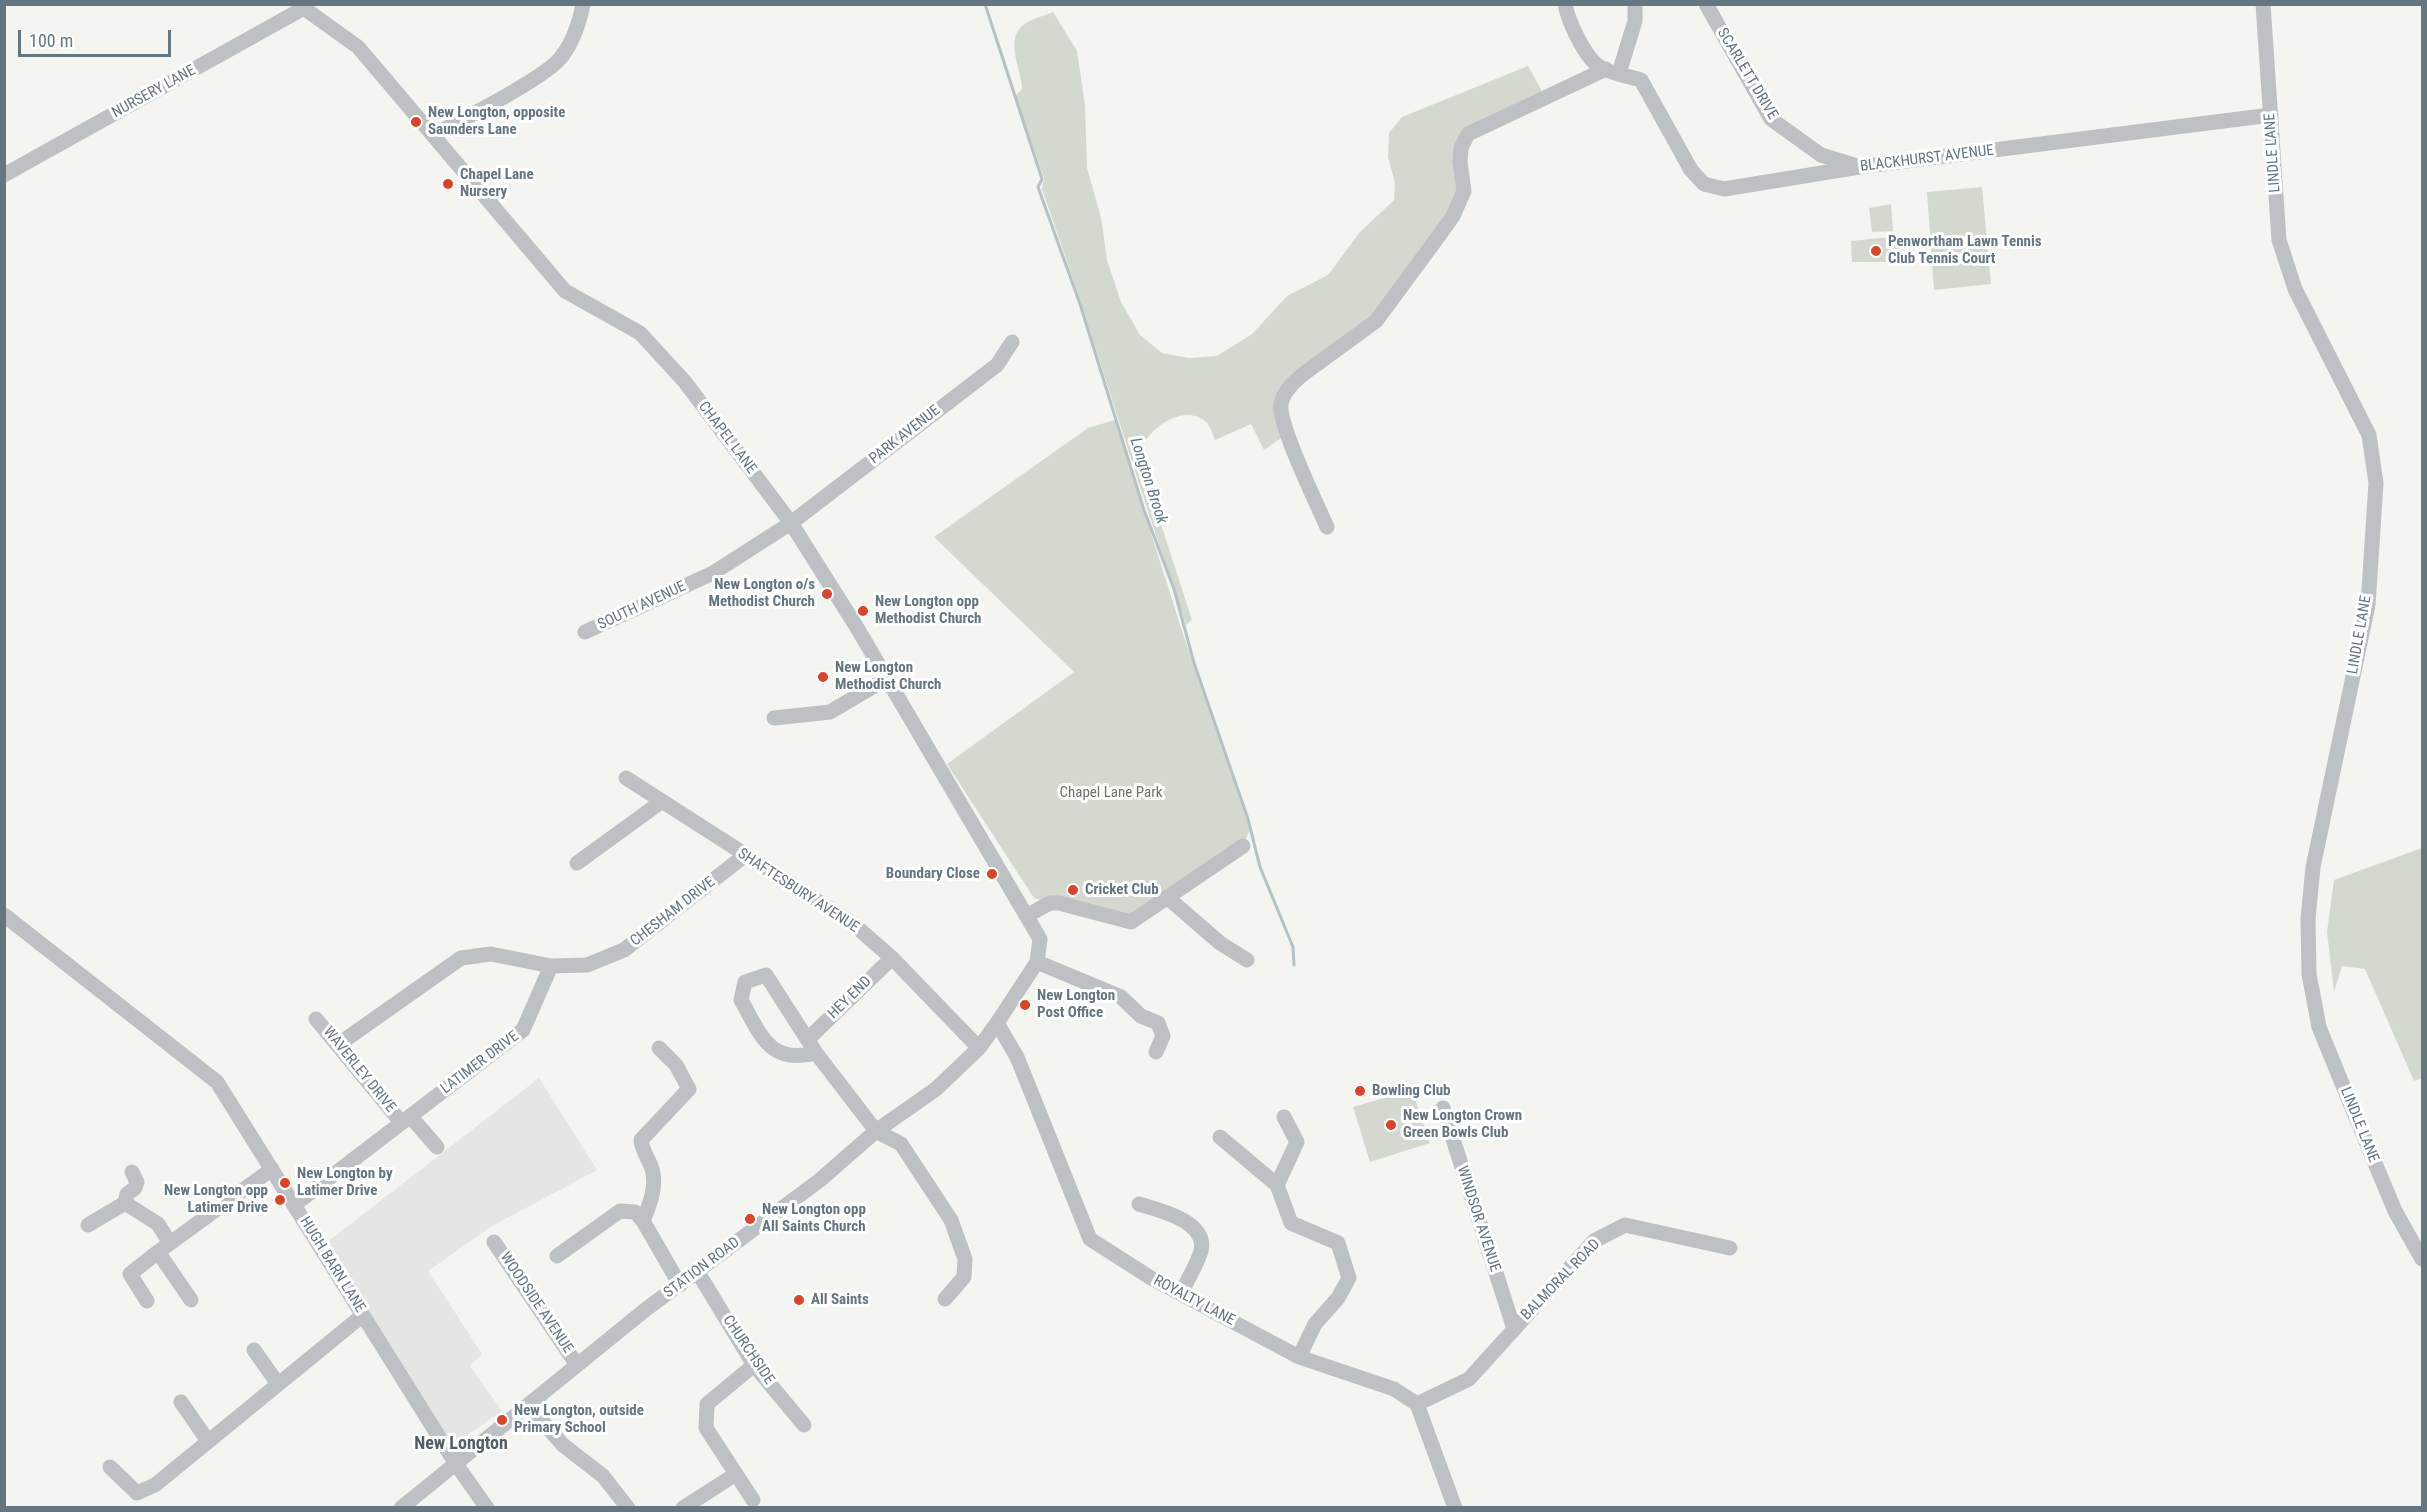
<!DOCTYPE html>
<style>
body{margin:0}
#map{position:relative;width:2427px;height:1512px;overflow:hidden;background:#f4f4f0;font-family:"Roboto Condensed",sans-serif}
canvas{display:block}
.frame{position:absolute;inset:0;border:6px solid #647680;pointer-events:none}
.scale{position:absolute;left:18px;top:30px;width:153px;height:27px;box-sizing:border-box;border:3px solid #647680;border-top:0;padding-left:8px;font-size:18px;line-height:21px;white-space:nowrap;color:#647680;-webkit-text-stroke:4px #fff;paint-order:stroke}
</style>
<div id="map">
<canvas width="2427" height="1512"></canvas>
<div class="frame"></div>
<div class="scale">100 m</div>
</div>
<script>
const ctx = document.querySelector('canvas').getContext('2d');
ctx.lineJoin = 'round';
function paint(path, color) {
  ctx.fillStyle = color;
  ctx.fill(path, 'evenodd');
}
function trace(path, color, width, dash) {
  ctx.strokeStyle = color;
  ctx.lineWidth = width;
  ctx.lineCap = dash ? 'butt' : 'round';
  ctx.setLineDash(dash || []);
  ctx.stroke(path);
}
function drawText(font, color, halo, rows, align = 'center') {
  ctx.font = font + ' "Roboto Condensed",sans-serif';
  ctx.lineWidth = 6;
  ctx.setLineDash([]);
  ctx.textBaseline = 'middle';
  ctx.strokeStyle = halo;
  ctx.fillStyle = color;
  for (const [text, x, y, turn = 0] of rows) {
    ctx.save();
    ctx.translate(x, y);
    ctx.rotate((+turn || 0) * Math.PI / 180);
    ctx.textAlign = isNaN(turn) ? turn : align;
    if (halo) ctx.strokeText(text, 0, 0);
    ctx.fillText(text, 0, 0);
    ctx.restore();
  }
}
paint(new Path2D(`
 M539,1078L597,1170L492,1226L428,1271L482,1354L470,1366L502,1411L453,1445L326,1243Z`), '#e5e5e4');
paint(new Path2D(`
 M1053,12L1077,51L1085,105L1087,168L1101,217L1107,260L1121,302L1140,335L1162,353L1189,358L1217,356L1252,334L1287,296L1328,275L1360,232L1394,200L1395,183L1388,157L1389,133L1402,117L1528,66L1543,93L1468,130L1459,195L1374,318L1285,385L1284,436L1264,450L1251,424L1215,440C1213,436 1211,427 1207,423C1185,402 1151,427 1141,448L1158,515L1192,620L1186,625C1136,480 1093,333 1042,189L1044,178L1015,96L1022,89C1022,70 1004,41 1023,25C1030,19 1044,16 1053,12Z
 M1982,187L1991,284L1934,290L1927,192Z
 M1891,204L1893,231L1872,232L1869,208Z
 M1900,236L1903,262H1852L1851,241Z
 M1115,420L1184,637L1250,829L1243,846L1141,917L1050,903L1034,898L947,764L1074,672L934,537L1088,428Z
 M2422,848V1078L2414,1081L2365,969L2342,966L2334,992L2327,932L2334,880Z
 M1412,1090L1430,1143L1370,1162L1353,1107Z`), '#d4d9d0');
trace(new Path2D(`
 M985,4L1042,179L1038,187L1080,304L1144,510L1174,589L1194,663L1248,819L1260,867L1293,947L1294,965`), '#b4c2c5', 3);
trace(new Path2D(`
 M298,4L358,47L565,291L640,333L685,382L791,523L856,626L1040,939L1037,962L997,1023L979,1048L936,1089L876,1131L820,1180L645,1310L401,1508
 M1565,4C1568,21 1585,58 1600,67C1611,74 1629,76 1641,80L1691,170L1704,184L1724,189L1859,167L2271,115
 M1706,4L1771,119L1821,155L1857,166
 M2263,4L2279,240L2295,289L2369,435L2376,483L2368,605L2313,867L2308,919L2309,974L2319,1027L2352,1108L2395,1211L2422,1259
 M1619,73L1635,21V4
 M435,134C460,121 549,76 562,56C574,40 579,23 583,4
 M4,175L304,8
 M1327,527C1317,504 1278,425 1281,404C1283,392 1293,383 1302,375L1376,321L1438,237L1453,216L1464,191L1460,162L1461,148L1468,134L1606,69
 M585,632L713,573L791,523L997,365L1012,342
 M774,718L830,712L886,679
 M626,778L852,923L892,958L979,1048
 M577,863L661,802
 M1168,898L1220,943L1247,960
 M4,915L217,1082L456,1464L487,1508
 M1028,915L1050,903H1059L1131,922L1243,846
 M1037,962L1121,997L1141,1016L1158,1023L1163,1036L1156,1052
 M316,1019L401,1122
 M997,1023L1017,1057L1090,1239L1151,1278L1299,1357L1394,1389L1417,1404L1455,1508
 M809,1038L892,958
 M339,1044L461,958L491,954L551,966L587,965L624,950L744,856
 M659,1048L676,1065L689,1089L641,1140C642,1150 647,1156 651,1166C658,1184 650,1204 643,1221L680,1285
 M816,1053C769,1065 761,1035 741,1000L745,982L766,975L816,1053L876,1131L901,1144L951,1220L965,1259L964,1277L945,1299
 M1443,1108L1514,1329
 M410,1116L437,1147
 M1220,1137L1277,1185L1291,1223L1338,1243L1349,1278L1338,1298L1315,1324L1299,1357
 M1277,1185L1297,1142L1284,1117
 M125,1203L127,1194L135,1188L137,1182L132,1172
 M1139,1204C1159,1210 1208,1221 1201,1251C1197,1265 1187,1280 1181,1294
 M294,1205L523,1030L551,966
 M88,1225L125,1203L158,1224L170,1243
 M494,1242L577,1365
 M557,1256L620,1211L635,1212L643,1221
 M697,1271L754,1365L804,1425
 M191,1300L158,1252L272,1169
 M147,1301L130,1274L158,1252
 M254,1350L278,1384
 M181,1402L208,1441
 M1417,1404L1469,1379L1594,1241L1625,1225L1730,1248
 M529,1406L563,1445L603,1476L628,1508
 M110,1467L137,1493L155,1485L363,1315
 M753,1500L706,1428L707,1404L754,1365
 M683,1508L736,1474`), '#bdc1c4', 15);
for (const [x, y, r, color] of [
 [416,122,6,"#dc4328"],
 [448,184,6,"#dc4328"],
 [1876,251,6,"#dc4328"],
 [827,594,6,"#dc4328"],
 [863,611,6,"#dc4328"],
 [823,677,6,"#dc4328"],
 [992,874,6,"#dc4328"],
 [1073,890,6,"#dc4328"],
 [1025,1005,6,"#dc4328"],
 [1360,1091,6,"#dc4328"],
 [1391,1125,6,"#dc4328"],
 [285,1183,6,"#dc4328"],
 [280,1200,6,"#dc4328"],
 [750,1219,6,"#dc4328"],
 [799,1300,6,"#dc4328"],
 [502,1420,6,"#dc4328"]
]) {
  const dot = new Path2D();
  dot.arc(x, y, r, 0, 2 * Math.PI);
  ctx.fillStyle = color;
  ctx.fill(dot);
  trace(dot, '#fff', 2);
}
drawText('15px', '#647680', '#fff', [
 ["SCARLETT DRIVE",1747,74,59],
 ["NURSERY LANE",154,92,-29],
 ["LINDLE LANE",2273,153,-94],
 ["BLACKHURST AVENUE",1927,159,-7],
 ["PARK AVENUE",905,435,-38],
 ["CHAPEL LANE",727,438,53],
 ["SOUTH AVENUE",642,606,-25],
 ["LINDLE LANE",2360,635,-80],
 ["SHAFTESBURY AVENUE",798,891,33],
 ["CHESHAM DRIVE",673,912,-38],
 ["HEY END",850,998,-44],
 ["LATIMER DRIVE",480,1063,-37],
 ["WAVERLEY DRIVE",359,1070,51],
 ["LINDLE LANE",2359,1125,68],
 ["WINDSOR AVENUE",1478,1219,72],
 ["HUGH BARN LANE",332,1265,58],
 ["STATION ROAD",702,1268,-37],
 ["BALMORAL ROAD",1561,1280,-46],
 ["ROYALTY LANE",1194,1301,28],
 ["WOODSIDE AVENUE",536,1303,56],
 ["CHURCHSIDE",748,1350,56]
]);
drawText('bold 15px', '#647680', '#fff', [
 ["New Longton, opposite",428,113],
 ["Saunders Lane",428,130],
 ["Chapel Lane",460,175],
 ["Nursery",460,192],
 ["Penwortham Lawn Tennis",1888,242],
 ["Club Tennis Court",1888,259],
 ["New Longton o/s",815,585,"right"],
 ["Methodist Church",815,602,"right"],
 ["New Longton opp",875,602],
 ["Methodist Church",875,619],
 ["New Longton",835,668],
 ["Methodist Church",835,685],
 ["Boundary Close",980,874,"right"],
 ["Cricket Club",1085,890],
 ["New Longton",1037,996],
 ["Post Office",1037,1013],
 ["Bowling Club",1372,1091],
 ["New Longton Crown",1403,1116],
 ["Green Bowls Club",1403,1133],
 ["New Longton by",297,1174],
 ["Latimer Drive",297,1191],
 ["New Longton opp",268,1191,"right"],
 ["Latimer Drive",268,1208,"right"],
 ["New Longton opp",762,1210],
 ["All Saints Church",762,1227],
 ["All Saints",811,1300],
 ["New Longton, outside",514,1411],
 ["Primary School",514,1428]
], 'left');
drawText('15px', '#697863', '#fff', [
 ["Chapel Lane Park",1111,793]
]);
drawText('italic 16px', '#5f787e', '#fff', [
 ["Longton Brook",1148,481,72]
]);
drawText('bold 18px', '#525f66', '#fff', [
 ["New Longton",461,1444]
]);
</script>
